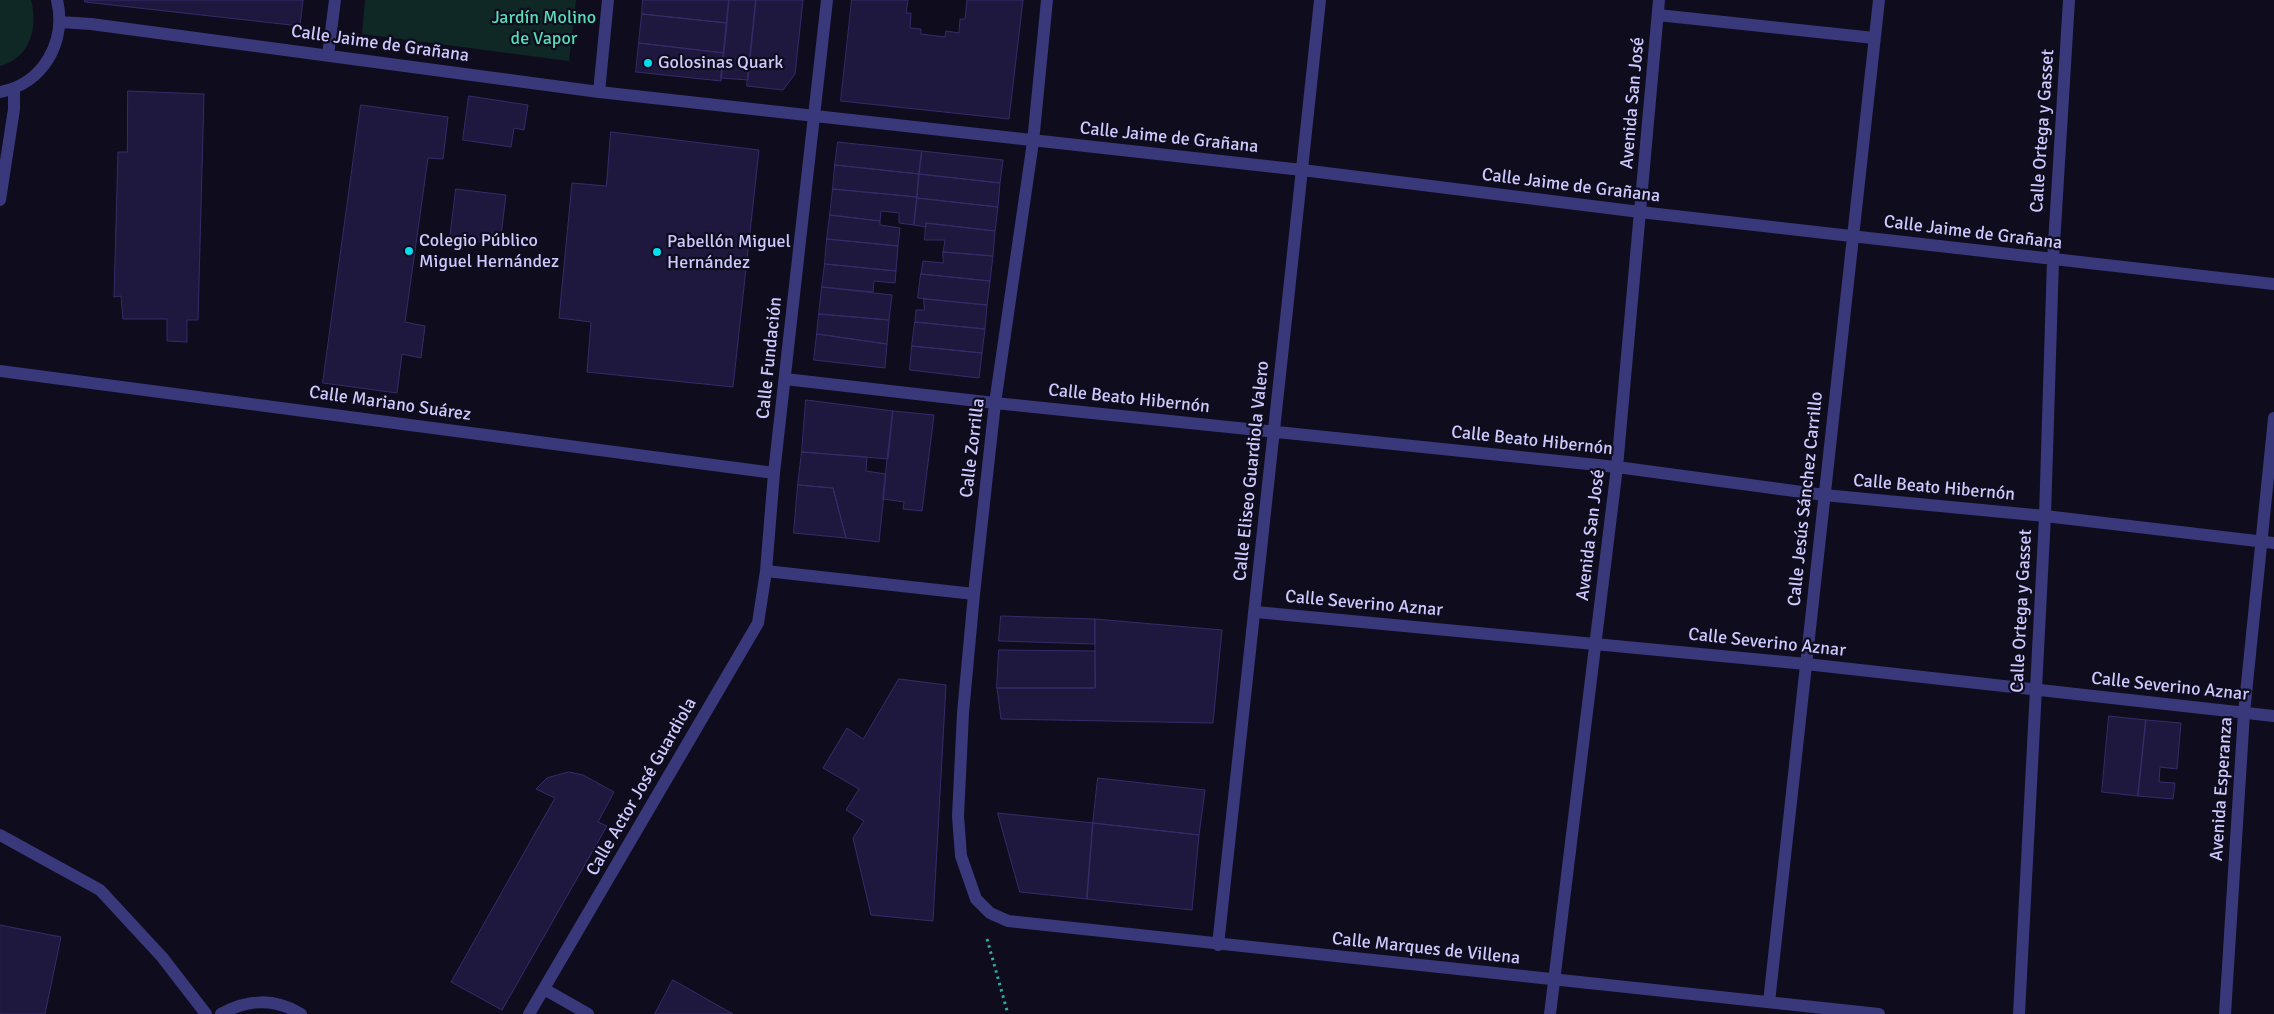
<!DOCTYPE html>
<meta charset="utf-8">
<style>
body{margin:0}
canvas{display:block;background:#0e0c1d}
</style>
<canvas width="2274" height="1014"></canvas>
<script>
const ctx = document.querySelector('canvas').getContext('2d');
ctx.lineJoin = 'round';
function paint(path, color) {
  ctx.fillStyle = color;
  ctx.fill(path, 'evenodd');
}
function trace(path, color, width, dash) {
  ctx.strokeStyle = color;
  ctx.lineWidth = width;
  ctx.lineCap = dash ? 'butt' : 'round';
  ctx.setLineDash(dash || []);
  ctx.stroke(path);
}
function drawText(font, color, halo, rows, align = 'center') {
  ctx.font = font + ' Signika,sans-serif';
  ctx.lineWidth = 4.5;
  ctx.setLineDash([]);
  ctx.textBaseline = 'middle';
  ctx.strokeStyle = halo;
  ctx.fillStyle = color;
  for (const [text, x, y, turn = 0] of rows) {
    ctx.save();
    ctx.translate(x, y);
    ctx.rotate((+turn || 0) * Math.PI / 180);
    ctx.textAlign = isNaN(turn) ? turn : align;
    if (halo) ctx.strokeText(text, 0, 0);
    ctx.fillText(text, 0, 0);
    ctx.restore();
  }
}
paint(new Path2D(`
 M0,0H31C38,27 31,58 0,66Z
 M365,0H576L569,61L362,34Z`), '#0f2725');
const building = new Path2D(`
 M85,0H303L300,26L85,2Z
 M643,0H729L727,23L642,14Z
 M729,0H756L748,80L721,78Z
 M756,0H803L795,74L783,90L747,86Z
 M852,0H908L906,13H911L910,28L921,29V34L945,37L946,31L959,33L960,19H965L967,0H1023L1009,119L841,101Z
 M642,14L727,23L724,53L639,43Z
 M639,43L724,53L721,81L636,72Z
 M128,91L204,94L198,320H187V342L167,341V319H123L121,296L114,297L118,152H127Z
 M469,96L528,105L524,130L514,128L511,147L463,140Z
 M361,105L448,117L443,159L428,158L405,322L425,326L421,358L402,354L397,393L323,383Z
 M611,132L759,150L733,387L587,372L591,322L559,318L572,183L606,186Z
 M838,142L922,151L919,174L835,165Z
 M922,151L1003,160L1000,183L919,174Z
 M835,165L919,174L917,197L833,189Z
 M919,174L1000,183L998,207L917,198Z
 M456,189L506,195L500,244L450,239Z
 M833,189L917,197L914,225L899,223V213L881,211L880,221L830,215Z
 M917,198L998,207L995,231L926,223V227L914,225Z
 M830,215L880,221V225L900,228L898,246L827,239Z
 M926,223L995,231L993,256L943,252L945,240H925Z
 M827,239L898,246L896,271L825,264Z
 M943,252L993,256L990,281L921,274L923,261L943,263Z
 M825,264L896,271L895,283L874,281L873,292L822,287Z
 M921,274L990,281L987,305L918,298Z
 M822,287L892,295L889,320L819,314Z
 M924,299L987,305L985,329L915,322L916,310H924Z
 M819,314L889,320L887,344L817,334Z
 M915,322L985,329L982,353L912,346Z
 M817,334L887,344L885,368L814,360Z
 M912,346L982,353L979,378L910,370Z
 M806,400L893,411L888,459L802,452Z
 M893,411L934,415L922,511L903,509L904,502L883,499Z
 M802,452L867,457L866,471L886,474L879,542L846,538L833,488L798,485Z
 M798,485L833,488L846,538L794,533Z
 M1001,616L1095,619V644L999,641Z
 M1095,619L1222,630L1213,723L1001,719L997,688H1095Z
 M999,650L1095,651V688H997Z
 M899,679L946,685L933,921L871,915L853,838L864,821L846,810L859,789L823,768L847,728L863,739Z
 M2109,716L2146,720L2138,796L2102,792Z
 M2146,720L2181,723L2177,769L2160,767L2159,782L2175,783L2173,799L2138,796Z
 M569,772L583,775L614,792L598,822L607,826L502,1010L451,982L555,798L536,789L547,778Z
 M1098,778L1205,790L1199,835L1093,823Z
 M998,813L1093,823L1087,899L1020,892Z
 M1093,823L1199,835L1192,910L1087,899Z
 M0,925L61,937L45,1014H0Z
 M673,980L733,1014H655Z`);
paint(building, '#1f183e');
trace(building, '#352b69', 1);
trace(new Path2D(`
 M987,939L1008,1014`), '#2faca1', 3, [2.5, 4]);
trace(new Path2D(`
 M1047,0L1033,142L995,403L974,594L963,713L958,816L961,856L976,899L990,913L1008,921L1879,1014
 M1658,15L1874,38
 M60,22L91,24L599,92L1302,170L1640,212L2274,284
 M328,55L335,0
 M0,92C43,84 67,42 57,0
 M599,92L608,0
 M0,200L14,109V89
 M0,371L774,473
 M785,379L995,403L1617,467L1824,495L2045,516L2274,543
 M766,571L974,594
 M1256,612L1806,664L2274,716
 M0,835L100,890L162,957L206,1014
 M1218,945C1254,630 1286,315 1320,0
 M544,989L588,1014
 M1769,1002L1879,0
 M221,1014C247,999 275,998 301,1014
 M529,1014L758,623L766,571L774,473L827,0
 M1550,1014L1617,467L1659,0
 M2019,1014L2045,516L2053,260L2069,0
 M2225,1014L2244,713L2274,418`), '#38387b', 12);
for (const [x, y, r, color] of [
 [648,63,5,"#04deef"],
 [409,251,5,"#04deef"],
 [657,252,5,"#04deef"]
]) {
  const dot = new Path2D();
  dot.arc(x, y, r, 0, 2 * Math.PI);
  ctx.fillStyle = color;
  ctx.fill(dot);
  trace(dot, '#0e0c1d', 2);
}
drawText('18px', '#57dcb7', '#0e0c1d', [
 ["Jardín Molino",544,18],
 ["de Vapor",544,39]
]);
drawText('18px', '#cdc9fe', '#0e0c1d', [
 ["Calle Jaime de Grañana",380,44,8],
 ["Avenida San José",1633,103,-85],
 ["Calle Ortega y Gasset",2043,131,-86],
 ["Calle Jaime de Grañana",1169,138,6],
 ["Calle Jaime de Grañana",1571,186,7],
 ["Calle Jaime de Grañana",1973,233,7],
 ["Calle Fundación",770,358,-84],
 ["Calle Beato Hibernón",1129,399,6],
 ["Calle Mariano Suárez",390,404,8],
 ["Calle Beato Hibernón",1532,441,6],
 ["Calle Zorrilla",973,448,-83],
 ["Calle Eliseo Guardiola Valero",1252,471,-84],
 ["Calle Beato Hibernón",1934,488,5],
 ["Calle Jesús Sánchez Carrillo",1806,499,-84],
 ["Avenida San José",1591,535,-83],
 ["Calle Severino Aznar",1364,604,5],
 ["Calle Ortega y Gasset",2022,611,-87],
 ["Calle Severino Aznar",1767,643,6],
 ["Calle Severino Aznar",2170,687,6],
 ["Calle Actor José Guardiola",642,787,-60],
 ["Avenida Esperanza",2222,789,-86],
 ["Calle Marques de Villena",1426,949,6]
]);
drawText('18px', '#cdc9fe', '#0e0c1d', [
 ["Golosinas Quark",658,63],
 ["Colegio Público",419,241],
 ["Miguel Hernández",419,262],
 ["Pabellón Miguel",667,242],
 ["Hernández",667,263]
], 'left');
</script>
